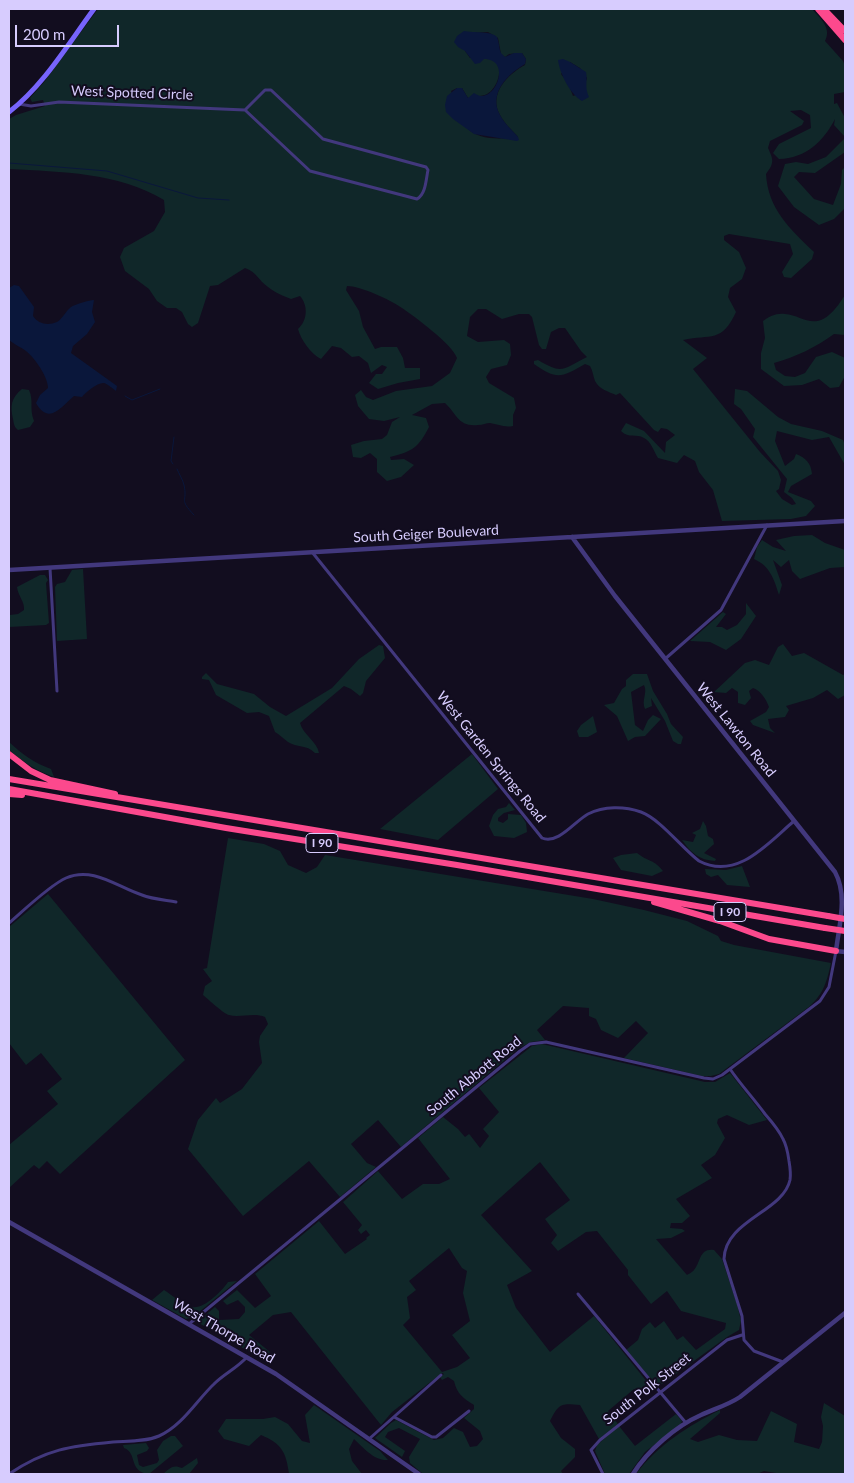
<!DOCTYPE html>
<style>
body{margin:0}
#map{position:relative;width:854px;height:1483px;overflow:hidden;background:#120d1f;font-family:Lato,sans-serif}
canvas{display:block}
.frame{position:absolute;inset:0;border:10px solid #d7ccfe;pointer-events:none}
.scale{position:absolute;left:15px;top:25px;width:104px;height:22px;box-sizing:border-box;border:2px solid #d7ccfe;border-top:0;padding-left:6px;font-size:15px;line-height:18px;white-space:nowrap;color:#d7ccfe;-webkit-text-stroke:4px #120d1f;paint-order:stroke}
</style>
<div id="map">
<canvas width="854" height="1483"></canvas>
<div class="frame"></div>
<div class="scale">200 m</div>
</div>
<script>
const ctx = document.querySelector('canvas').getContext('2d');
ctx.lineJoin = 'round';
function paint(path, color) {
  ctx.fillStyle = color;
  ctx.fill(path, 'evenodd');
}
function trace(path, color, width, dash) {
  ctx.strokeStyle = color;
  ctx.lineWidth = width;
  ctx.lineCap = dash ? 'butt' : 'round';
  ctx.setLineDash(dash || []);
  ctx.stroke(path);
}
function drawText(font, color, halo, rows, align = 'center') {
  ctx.font = font + ' Lato,sans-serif';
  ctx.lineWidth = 4;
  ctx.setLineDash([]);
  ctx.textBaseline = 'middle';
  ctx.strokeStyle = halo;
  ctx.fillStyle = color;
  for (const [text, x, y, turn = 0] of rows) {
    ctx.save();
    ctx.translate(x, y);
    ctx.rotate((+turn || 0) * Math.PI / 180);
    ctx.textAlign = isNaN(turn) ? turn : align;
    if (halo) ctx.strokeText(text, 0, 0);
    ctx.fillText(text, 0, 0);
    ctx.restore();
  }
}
paint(new Path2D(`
 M98,9H812C820,18 832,28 825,41L843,61L845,66V92L834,94V104L837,103L845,118V137L834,125L835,119C823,142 806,158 779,159L773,153L779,144L811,128L810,115L801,110L790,111L804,121L802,125L770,141L768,148C774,161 774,163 766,174C768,209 790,229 814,252L812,259L791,278L784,277L782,272L793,254L790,244L729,234L724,236V240L739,252L746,268L742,279L730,288L728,297L736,312C722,343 711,334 683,340L707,358L693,369L760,452L778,471L781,480L779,489L776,491L782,499L792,505L796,504L792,498L784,492L787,479L753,437L755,429L741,409L734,404L735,389L747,391L778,417L791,424L822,431L843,440L845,445V465L829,437L812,440L777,431L775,441L785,466L794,459L796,454C806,458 811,463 812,474L791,486L788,492L811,501L815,506L806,516L791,519L722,521L713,490L699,472L695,461L684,455L677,463L658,458C654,452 651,441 644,438C636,433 629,439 621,431L626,423L644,431L665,453L666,442L675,435L667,429L661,428L658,432L654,430L620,393L616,395C609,392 599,389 595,381C593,376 593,371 590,366L585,364C561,378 557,380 534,364V361L538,360C563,375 563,369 587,357L581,351L565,328H559L551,332L546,349H542L539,345L532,317L529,314H519L502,319L486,309H478L470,317L467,336L478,342L504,340L510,344L511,355L507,365L491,369L486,377L489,383L514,398L516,408L513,415V426C504,428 498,424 490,423C486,423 483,425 478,425C458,427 457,414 445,403L432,404L412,415L426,418L429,427C419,447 412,452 390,457L391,460L404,459L414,465L401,477L387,481L377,472V459L370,453L361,458L353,457L351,445L364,441L382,439L387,435L392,422L400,417L384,421L369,419L358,406L355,395L361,390L366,397L373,400L396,391L432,386L450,373L457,358C453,345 414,316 402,308C391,300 360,286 347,286L346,290L359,311L363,327L375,349L381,347H397L403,358L405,368H420V379L398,383L378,389L369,383L376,374H382L387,367L382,365L371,373L368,363L359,356L352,357L341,348L332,346L321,359C311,354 301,340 298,329C308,320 308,305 300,296L291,299C283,296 274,292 268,287C258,280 257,272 245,268L218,285L210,286L198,323L192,327L188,324L182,312L176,308H167L157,301L149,289L125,271L120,257L124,248L154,231L165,212L164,200C117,172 62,172 9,169V119L16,115L45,106L43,100L32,102L30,98L45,81ZM488,32L498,38L501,54L505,57L509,54L522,53L526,59L525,65C508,74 488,94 500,115C504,123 512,130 518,137C501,139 478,141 466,127C460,121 455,100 451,91L457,88H462L468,98C474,96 481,97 487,94C497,89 505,67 494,60C488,57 477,58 470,58L465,51L473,33ZM570,62L580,68L587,78L585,84L586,91L573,96L568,83L561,74Z
 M845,138V152L815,173L799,172L794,177L814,199L833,205L841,184L842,170L845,167V208L834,219L819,225L794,207L778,186L785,164L796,162L808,164L826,157Z
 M845,295V335L834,334C816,347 796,357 774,363L776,370L785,376L795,377L805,373L816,357L832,352L845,358V376L839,387L830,388L819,379L802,385L784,386L761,369V353L765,338L763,321C770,316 776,313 785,314C801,315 813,330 830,314C836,309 841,301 845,295Z
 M22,389L29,390C34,401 29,408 34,421L30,427L18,430C14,427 14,424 13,419C10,406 11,398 22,389Z
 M812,535L825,543L845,550V567L830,568L800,579L792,571L789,560L781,567L773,560L782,585L779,595C774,579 770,566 754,559L757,547L762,540L773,547L786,551L776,540L794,536Z
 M83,569L87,639L57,641L55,587L57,584L65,582L72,570Z
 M40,575H45L48,580L46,583L49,623L46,625L9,627V610L10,615L18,614L24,610C25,602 18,596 17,587Z
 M746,603L756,616L741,639L726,650L710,642L690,641L723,612L726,614L716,627H722L727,630L737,625L746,614Z
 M783,644L792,656L804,653L843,675L845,674V695L838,699L827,690L813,698L786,706L789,710L785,717L768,719L770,728L775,733L753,725L750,721L766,712L769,707C766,699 761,691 753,688L749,691L751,698L745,705L738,703V692L732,688L726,693L714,692L745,663L755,660L769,665L778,647Z
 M379,645L383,646L385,658L366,681L363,693L360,696L351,689L344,686L300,723C303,735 317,741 319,753H315C306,744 297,748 288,742C283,738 280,735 275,732L269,716L259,712L247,713L216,695L209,680L202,679V677L206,673L217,684L254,694L270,707L286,716L332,688L359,659Z
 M633,674H647L653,691L667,714L671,724L683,737L681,744H678L673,741L665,721L651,698L652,706L645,709C641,700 648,693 644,685L631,692L635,725L643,731L648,720L653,715L661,719L645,736L635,737L628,741L617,716L604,705L614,703L622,689L626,686V680Z
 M593,716L597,732L588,737H579L577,731L581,725Z
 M9,742C22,754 34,763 51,769L54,777C37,771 23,762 9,750Z
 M472,754L498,789L438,840L380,829Z
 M509,803L515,810L504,813L498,818V821L503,823L508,819V814L521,815L526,823L527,832L514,838L494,836L489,826L493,815L498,809L506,807Z
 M703,821L706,826L708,836L713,839L714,844L704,853L716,859L715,861C699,860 691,853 682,840L693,842L696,835L692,833L700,829Z
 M228,838L264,844L280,851L288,865L306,873L317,867L325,855L593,899L644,910L687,921L718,936L721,941L734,945L831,963C827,981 824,993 810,1006L719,1074L711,1076H702L624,1058L648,1033L636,1021L618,1038L601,1030L596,1019L589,1016V1008L563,1006L537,1030L545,1040L531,1042L519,1048L401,1147L378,1120L351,1144L367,1163L376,1167L340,1197L309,1161L243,1216L188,1149L198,1120L216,1098L220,1103L242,1089L262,1063L259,1042L260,1036L268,1024L265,1017C254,1012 240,1018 229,1015C224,1014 209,1000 203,995L205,986L212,981L203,969L207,968Z
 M637,853C648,862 654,859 663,871L652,876L621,870L613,858L621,855Z
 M742,866L750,887L727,885L718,875L711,877L706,874L705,869L726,870Z
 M48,894L185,1060L60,1174L47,1161L39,1169L34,1165L9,1188V1145L58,1104L47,1091L62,1079L41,1053L26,1065L9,1043V927Z
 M542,1044L705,1082H715L730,1073L767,1120L749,1125L727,1115L718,1119L717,1123L725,1138L715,1155L701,1165L712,1178L676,1199L690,1216L682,1223H671L670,1228L682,1229L685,1231L671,1238L656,1239L687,1275C687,1275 694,1271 694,1270C701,1262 699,1248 714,1250L722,1259L737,1304L741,1321L739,1330L727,1337L658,1387L626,1350L638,1340L642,1329L650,1322L655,1328L664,1321L677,1340L683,1336L696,1350L725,1329L726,1323L681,1311L667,1291L651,1304L628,1275V1270L597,1231L586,1232L558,1251L551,1243L557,1235L545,1219L570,1200L540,1162L481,1215L532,1271L507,1285L516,1308L550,1352L594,1316L652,1388L640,1391L634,1389L608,1411L618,1424L599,1439L580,1405C561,1403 559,1403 550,1421L561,1438L575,1449V1457L561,1471L563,1474H423L410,1463L409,1457L420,1439L399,1428L388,1432L385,1437L405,1451L402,1457L375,1438L391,1423L396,1420L434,1440L443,1438L454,1428L463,1432L470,1447L477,1446L483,1439L480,1431L464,1418L474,1409V1405C463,1398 457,1394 454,1381L448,1377L442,1380L440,1377L444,1374L442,1373L392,1412L381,1425L291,1312L273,1315L249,1335L270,1352L264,1360L197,1322L215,1307L219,1311V1320L239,1319L245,1312V1307L238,1300L227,1305L223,1301L237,1290L255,1308L271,1296L255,1274L319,1221L345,1254L367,1239L366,1238L370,1235L366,1230L361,1234L358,1230L362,1225L343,1202L378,1171L402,1199L423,1184H439L450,1179L418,1138L443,1117L458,1129L465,1137L469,1134L470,1135L480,1148L489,1136L483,1129L499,1112L479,1088L532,1046ZM449,1248L462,1268L467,1271L463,1293L470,1321L452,1335L470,1358L457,1367L442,1372L403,1325L410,1318L407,1297L416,1290L409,1281Z
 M237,1281L193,1317L186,1319L152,1300L164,1290C172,1295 183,1305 192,1307C203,1310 222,1291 228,1282Z
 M824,1403L845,1416V1474H782L764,1471L757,1474H636C658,1445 688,1426 720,1410V1413L690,1439L698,1442L719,1435L737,1440L757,1441L771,1411L797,1424L794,1442L819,1449L822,1442L823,1426L821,1417Z
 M314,1405L380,1451L388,1460C374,1461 364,1448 354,1439L349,1449L352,1461L362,1474H289C286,1452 282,1444 261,1435L249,1446L224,1439L218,1431L226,1419H263L275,1417L288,1424L302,1441L310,1443L305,1415Z
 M676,1414L682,1421L681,1424L645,1452L629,1474H605L595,1451L597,1445L619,1426L635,1446Z
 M171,1436H175L183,1446L149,1474C128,1472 138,1453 124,1448L123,1445L146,1443L149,1448L147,1451L137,1455L139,1465L143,1467L157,1463L159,1460L157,1450L163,1441Z
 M197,1458L198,1463L189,1474H163C170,1468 173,1464 182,1468Z`), '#102729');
paint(new Path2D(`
 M464,31C473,33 492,31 497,37C499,41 499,49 501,53L505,57L514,53H522L526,59L525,64C508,74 488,93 500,115C504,123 512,130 518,137L519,140L517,141L474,134L453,119L446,112L445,105L447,96L457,88H462L468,98L474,93C476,94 479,96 481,96C498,97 510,59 484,59L480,63L475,64L465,51L458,47L454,42L457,36Z
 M563,59L570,62L586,72C588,82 584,86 589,97L582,101C570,94 560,74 558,60Z
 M14,285L19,286L34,307L33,316C38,324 48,326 57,322C62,319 66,311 71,307C76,304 89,300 94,300L92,312L95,322L87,334L73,346L71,353L117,386L116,391C113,389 108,384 104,383C98,382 86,392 82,397L74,396C62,406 49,426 36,403L40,395L48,388C48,377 35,358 26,351C22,348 14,344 9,340V288Z`), '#0a173b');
trace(new Path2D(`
 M9,163L107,171L198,198L229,200
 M125,396L132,400L160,389
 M173,464L171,461L174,437
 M177,469C179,474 183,480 184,485C188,503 178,498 194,515`), '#0a173b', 1);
trace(new Path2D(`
 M19,104L31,106L59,102L245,110L310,171L417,199C426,194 426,179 428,170L426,167L323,139L271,90H265L245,110
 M312,552L542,838C558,845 575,821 588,814C604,806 624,806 641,812C660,819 682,848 699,861C737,881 768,843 794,821
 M50,568L57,691
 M665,659L721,610L767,525
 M9,923C23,911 50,885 66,878C93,866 117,887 142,895C152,899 165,900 176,902
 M730,1069C741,1085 754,1099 765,1114C772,1122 779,1130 783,1139C787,1146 788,1154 789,1161C790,1167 791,1174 790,1180C783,1212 725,1220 724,1259L742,1316L744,1340L754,1351L783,1362
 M578,1294L686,1423
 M189,1324L520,1051L530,1044L546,1042L704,1078L713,1079L722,1075L820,1001L829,987L836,951
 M394,1417L432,1437H436L469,1411
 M369,1439L441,1375
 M9,1474C46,1449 71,1446 113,1442C128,1441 145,1442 159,1436C182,1426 197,1400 214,1384C224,1374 237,1368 247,1357
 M603,1474L591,1450L600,1440L727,1340L742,1335`), '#42387d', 3);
trace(new Path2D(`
 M572,537L615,596L835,872C848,896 839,925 836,951L845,952
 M9,570L845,521
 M9,1222L276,1374L419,1474
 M633,1474C647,1451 676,1426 701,1415C714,1409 728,1405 740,1397L845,1313`), '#42387d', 4.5);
trace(new Path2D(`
 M9,112C44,85 68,44 94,9`), '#7764fc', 5);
trace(new Path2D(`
 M818,9L845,40
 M824,9L845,31
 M9,754L31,771L50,780L115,794
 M9,779L828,916
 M9,789L226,828L457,865L825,928
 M9,794L22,795
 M654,902L720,921L769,939L836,951`), '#fc498d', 6);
trace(new Path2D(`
 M828,916L845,919
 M825,928L845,931`), '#fc498d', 6);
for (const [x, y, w] of [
 [322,843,32],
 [730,912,32]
]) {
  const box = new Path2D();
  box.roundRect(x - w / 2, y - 9.5, w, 19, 4);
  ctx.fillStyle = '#120d1f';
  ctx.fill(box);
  trace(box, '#d7ccfe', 1);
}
drawText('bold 12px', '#d7ccfe', null, [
 ["I 90",322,843],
 ["I 90",730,912]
]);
drawText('14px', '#d7ccfe', '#120d1f', [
 ["West Spotted Circle",132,93,2],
 ["South Geiger Boulevard",426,534,-3],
 ["West Lawton Road",736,730,51],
 ["West Garden Springs Road",491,757,51],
 ["South Abbott Road",474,1076,-39],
 ["West Thorpe Road",224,1331,30],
 ["South Polk Street",647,1389,-38]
]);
</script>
